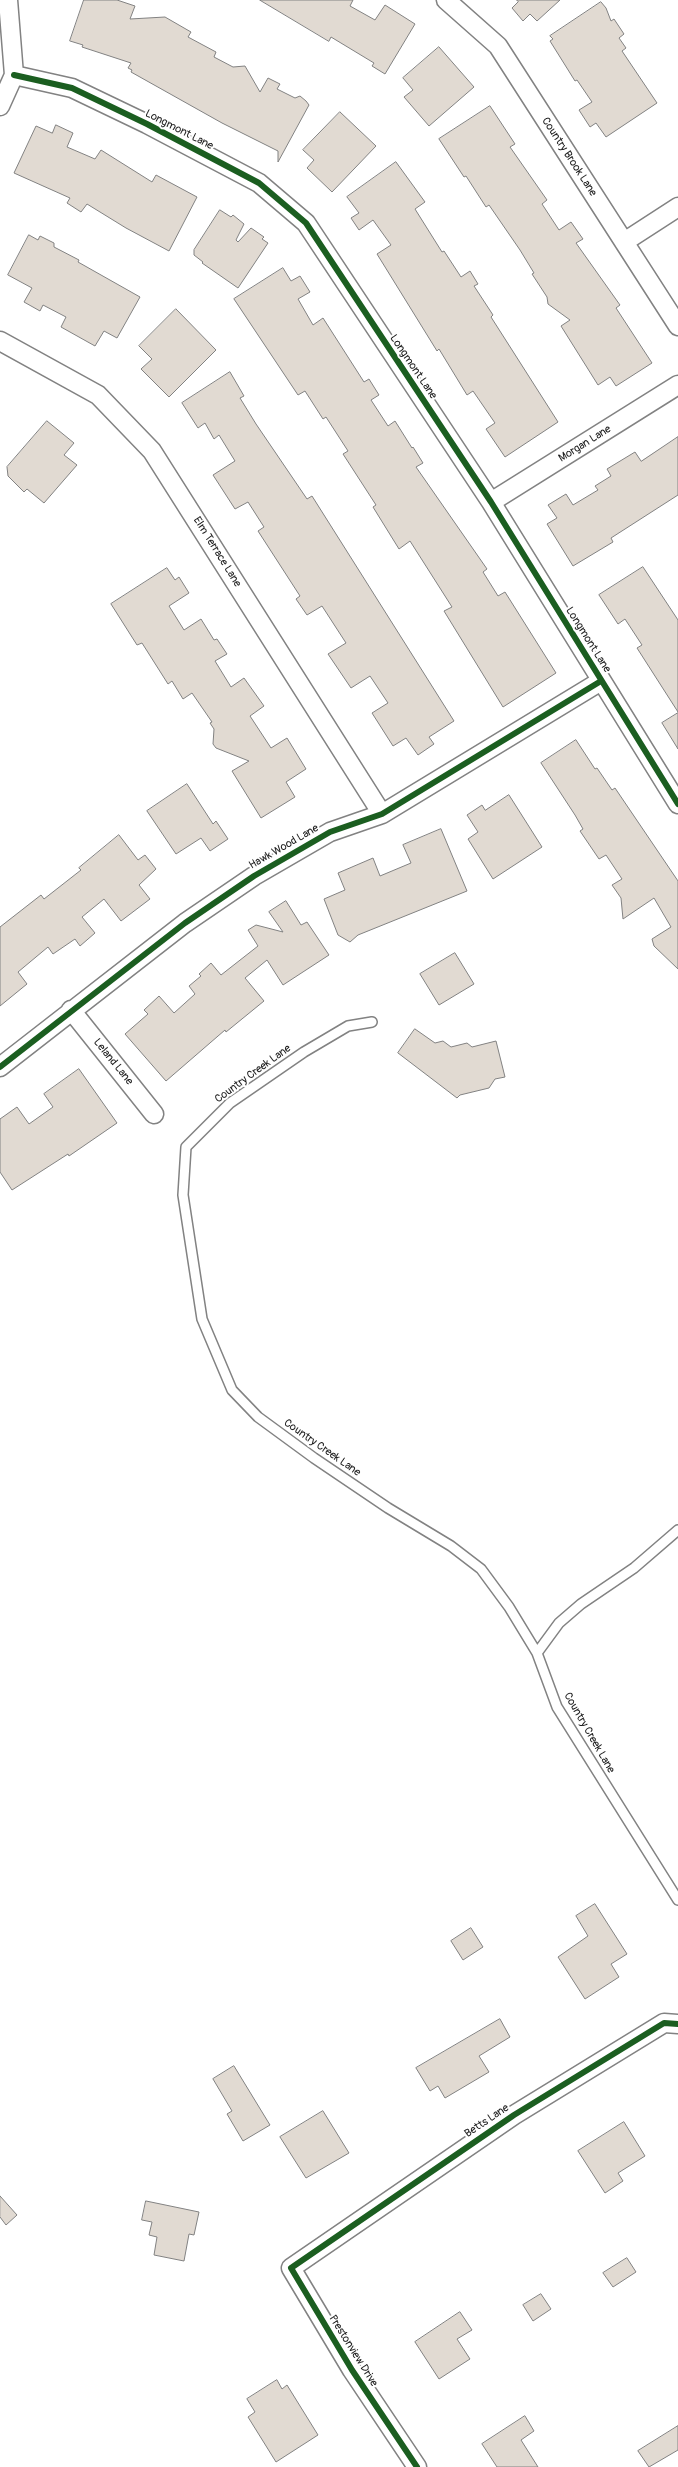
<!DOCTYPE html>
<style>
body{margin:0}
canvas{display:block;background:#fff}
</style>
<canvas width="678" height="2467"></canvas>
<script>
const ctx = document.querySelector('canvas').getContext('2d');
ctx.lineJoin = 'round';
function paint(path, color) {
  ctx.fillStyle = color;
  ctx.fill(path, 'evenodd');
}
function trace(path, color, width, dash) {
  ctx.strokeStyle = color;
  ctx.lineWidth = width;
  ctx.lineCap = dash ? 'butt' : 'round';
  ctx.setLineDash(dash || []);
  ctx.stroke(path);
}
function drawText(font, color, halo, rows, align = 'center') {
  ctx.font = font + ' Pangolin,sans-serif';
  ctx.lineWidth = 4;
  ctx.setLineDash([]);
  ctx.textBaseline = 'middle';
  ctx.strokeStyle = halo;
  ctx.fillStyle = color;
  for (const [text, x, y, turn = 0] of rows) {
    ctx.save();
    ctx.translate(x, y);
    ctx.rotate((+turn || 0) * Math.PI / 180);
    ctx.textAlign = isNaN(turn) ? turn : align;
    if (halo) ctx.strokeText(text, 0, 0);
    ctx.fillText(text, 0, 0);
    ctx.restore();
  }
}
const building = new Path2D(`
 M84,0H117L135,6L130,19L165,17L191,32L188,37L216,52L214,57L233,67L245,66L260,92L268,78L280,84L277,89L295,98L300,96L306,101L309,105L278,162V151L222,123L131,72L132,70L128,68L131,63L82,47L83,45L70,41Z
 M260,0H353L350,6L375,20L385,5L415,24L385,74L372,66L374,63L331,37L329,41Z
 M517,0H560L537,21L530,14L523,21L512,8L518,2Z
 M601,2L606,8L611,21L614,19L624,34L619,38L626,48L622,51L657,103L606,137L596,123L590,127L579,110L592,102L577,80L575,81L550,41L553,39L550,36Z
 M439,47L474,87L429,126L404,97L413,90L403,78Z
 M490,106L515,144L510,147L547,200L542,204L559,230L571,222L583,239L576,243L620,305L616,308L652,363L616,386L610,377L598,385L561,326L570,320L548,304L547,297L532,274L534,273L520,250L489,205L486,207L466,176L464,177L439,139Z
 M340,112L376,146L332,192L307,168L314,160L303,150Z
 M56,125L73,133L67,147L95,159L101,150L152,182L156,175L197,197L169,251L126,228L87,204L81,212L67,203L70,198L14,173L36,126L52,133Z
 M396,162L425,202L415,209L442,252L444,251L461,277L470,271L478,284L474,286L493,315L491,317L558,422L505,457L486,429L495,423L473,391L467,395L439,349L437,351L377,254L391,245L373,220L359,230L351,218L359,213L347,197Z
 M220,210L231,217L233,215L244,224L236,240L238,242L251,228L264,237L262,239L268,243L238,288L202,263L203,262L194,255V250Z
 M29,235L38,240L40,236L54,243V247L79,260L78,262L140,297L117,338L104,331L95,346L61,327L66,317L43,305L40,311L24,302L32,288L8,275Z
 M283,268L291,281L300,276L310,292L298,299L313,325L323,318L364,382L369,379L379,395L371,400L388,426L395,421L412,448L413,447L423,463L416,467L487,569L483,572L498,596L505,592L556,673L503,707L444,611L452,607L410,541L399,549L373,507L376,505L343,454L348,451L326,417L323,419L305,391L298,395L234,299Z
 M176,309L216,350L169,397L141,369L152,359L139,346Z
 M230,372L244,396L240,398L256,424L307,499L312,496L454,721L429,737L434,744L418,755L406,738L393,746L372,713L388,703L370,676L351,688L328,654L346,643L322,606L307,615L296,599L300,596L258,531L264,527L248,502L235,509L213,475L235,461L219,435L214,439L205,423L198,428L182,403Z
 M47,421L74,443L64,455L77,465L44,503L27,489L24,492L8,476L7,467Z
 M678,437V495L611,538L613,542L573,566L547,524L557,518L548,505L566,494L573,505L598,490L595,486L611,476L607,469L635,452L641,461Z
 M643,567L678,620V712L637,648L642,645L625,619L618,624L599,595Z
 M167,568L175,580L179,577L189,593L169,606L184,630L201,619L214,640L217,639L227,654L215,661L231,687L244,678L264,706L250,716L271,748L287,738L306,769L286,782L295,797L261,818L232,771L249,761L216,748L213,744L214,729L210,723L212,722L192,693L183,699L172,681L168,684L142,643L137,645L111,604Z
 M678,713V749L662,723Z
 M576,740L595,769L597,768L612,790L615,788L678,881V969L654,946L652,939L671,927L654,898L623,919L621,898L612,885L622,879L606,855L599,859L580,831L583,829L575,815L541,763Z
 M187,784L213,824L216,821L228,839L210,851L201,838L176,854L147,811Z
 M509,795L542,847L493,879L468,839L478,832L467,815L482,805L485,810Z
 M441,829L467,891L358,935L350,942L338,935L324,899L345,890L338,873L373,858L380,876L411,863L403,845Z
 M119,835L138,860L145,855L156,869L139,885L150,899L121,921L104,899L82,917L95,933L80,946L75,939L53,954L48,947L18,972L27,984L0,1006V927L41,895L44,899L81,870L79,868Z
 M286,901L301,925L307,922L329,955L283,985L267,960L245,978L264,1001L226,1032L225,1030L166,1081L125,1034L148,1014L144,1010L159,996L174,1013L195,994L189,986L201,976L199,974L211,963L221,975L258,946L248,930L256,925L283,932L269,912Z
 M455,953L474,984L439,1005L420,974Z
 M415,1029L435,1043L443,1041L451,1047L467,1043L472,1047L496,1041L505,1077L495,1079L489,1088L460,1095L457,1098L398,1053Z
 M79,1069L117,1123L69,1156L68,1154L12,1190L0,1172V1119L17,1107L29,1124L53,1107L44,1094Z
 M595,1904L627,1954L611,1964L619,1977L585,1999L558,1957L588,1936L576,1916Z
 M471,1928L483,1947L463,1960L451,1941Z
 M500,2019L510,2037L479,2056L489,2072L445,2098L438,2086L430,2091L416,2068Z
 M234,2066L270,2125L243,2141L227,2114L232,2111L213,2079Z
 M323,2111L349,2153L306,2178L280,2137Z
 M624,2122L645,2156L618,2173L623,2181L605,2193L578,2151Z
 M0,2196L17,2215L6,2225L0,2217Z
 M146,2201L199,2212L194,2235L189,2234L184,2261L154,2255L157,2237L149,2235L152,2222L142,2220Z
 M627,2258L636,2272L613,2287L603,2273Z
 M541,2294L551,2309L533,2321L523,2305Z
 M460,2312L472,2330L457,2339L470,2359L439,2379L415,2342Z
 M277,2380L282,2389L287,2385L318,2435L276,2462L248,2417L255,2412L247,2399Z
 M525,2416L534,2431L521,2440L538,2467H497L482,2444Z
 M678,2426V2450L649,2467L638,2451Z`);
paint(building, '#e1dad2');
trace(building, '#828282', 1);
const service = new Path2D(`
 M372,1022L348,1026L304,1052L230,1103L186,1147L183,1195L202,1319L232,1390L258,1417L314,1458L388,1508L451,1546L481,1569L509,1607L537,1653L557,1707L678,1900
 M537,1653L559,1623L581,1604L634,1568L678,1530`);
const minor = new Path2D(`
 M446,0L498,46L678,326
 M14,75L72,88L147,124L259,183L306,223L491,502L678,804
 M0,106L14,75L8,0
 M624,242L678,207
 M0,341L98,395L152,451L382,814
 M491,502L678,385
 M71,1010L154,1114
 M0,1067L185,923L254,876L330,832L382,814L601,681
 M417,2467L352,2370L291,2268L514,2115L664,2023L678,2024`);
trace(service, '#828282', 12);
trace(minor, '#828282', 21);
trace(service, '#fff', 9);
trace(minor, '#fff', 18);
trace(new Path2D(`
 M14,75L72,88L147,124L259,183L306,223L491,502L678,804
 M0,1067L185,923L254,876L330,832L382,814L601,681
 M417,2467L352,2370L291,2268L514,2115L664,2023L678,2024`), '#1b5e20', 6);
drawText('11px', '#1c1c1c', '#fff', [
 ["Longmont Lane",179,130,27],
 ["Country Brook Lane",569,157,57],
 ["Longmont Lane",413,367,56],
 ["Morgan Lane",585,444,-32],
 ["Elm Terrace Lane",217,552,58],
 ["Longmont Lane",588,640,58],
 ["Hawk Wood Lane",284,847,-30],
 ["Leland Lane",113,1062,51],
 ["Country Creek Lane",253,1074,-36],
 ["Country Creek Lane",322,1448,35],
 ["Country Creek Lane",589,1733,60],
 ["Betts Lane",487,2121,-34],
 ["Prestonview Drive",353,2351,58]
]);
</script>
